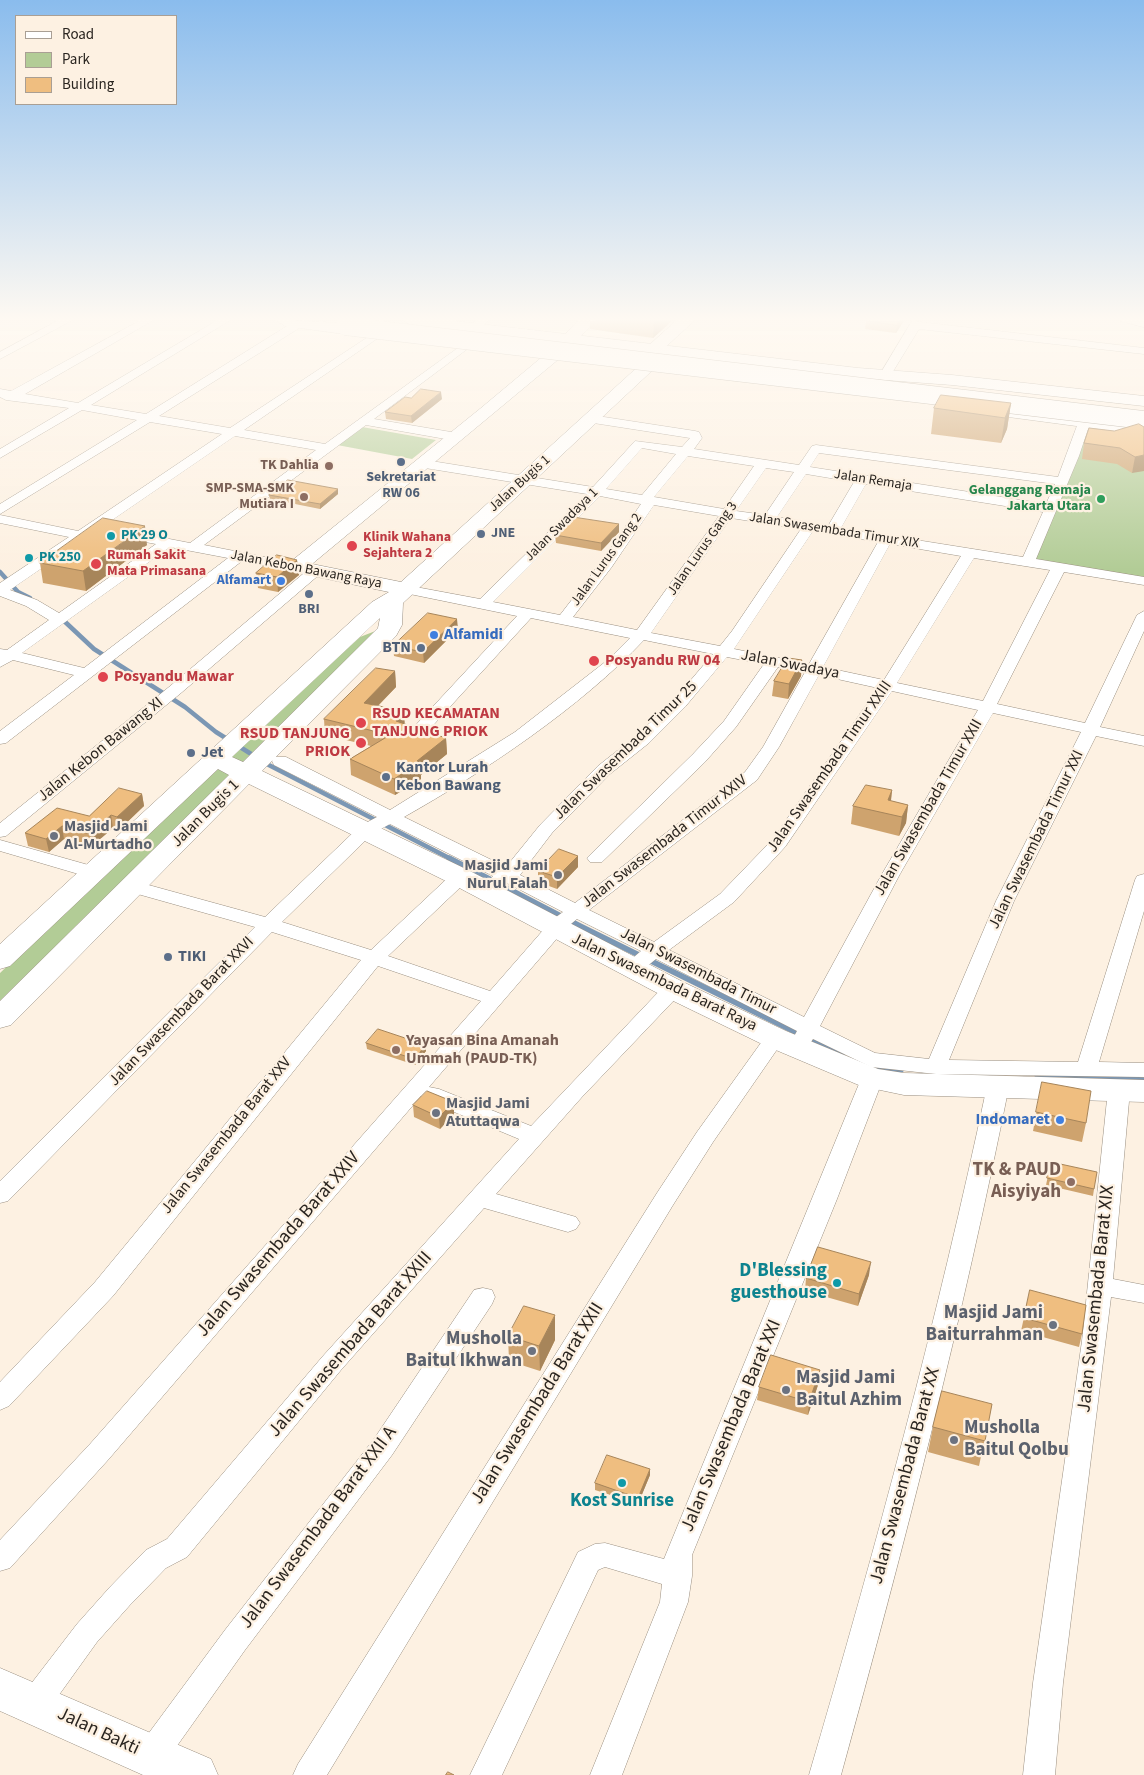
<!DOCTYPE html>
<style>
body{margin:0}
#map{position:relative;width:1144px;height:1775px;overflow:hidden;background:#fdf1e2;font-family:"Source Sans 3",sans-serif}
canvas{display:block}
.legend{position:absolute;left:15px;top:15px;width:162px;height:90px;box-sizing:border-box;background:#fdf1e2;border:1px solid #a99f94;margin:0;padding:6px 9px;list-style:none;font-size:15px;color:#2a2520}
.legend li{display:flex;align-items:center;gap:10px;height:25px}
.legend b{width:25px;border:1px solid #a99f94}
</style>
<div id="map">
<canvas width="1144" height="1775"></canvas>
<ul class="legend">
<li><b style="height:6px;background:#fff"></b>Road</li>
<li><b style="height:14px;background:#b2cc96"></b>Park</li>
<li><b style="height:14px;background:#efbe80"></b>Building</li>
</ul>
</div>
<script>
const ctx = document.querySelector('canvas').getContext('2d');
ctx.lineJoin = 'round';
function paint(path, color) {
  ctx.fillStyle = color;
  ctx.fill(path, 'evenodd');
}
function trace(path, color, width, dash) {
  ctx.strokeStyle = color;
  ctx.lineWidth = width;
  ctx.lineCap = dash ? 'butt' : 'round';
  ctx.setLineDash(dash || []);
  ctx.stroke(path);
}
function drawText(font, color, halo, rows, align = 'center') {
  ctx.font = font + ' "Source Sans 3",sans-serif';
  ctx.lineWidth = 4.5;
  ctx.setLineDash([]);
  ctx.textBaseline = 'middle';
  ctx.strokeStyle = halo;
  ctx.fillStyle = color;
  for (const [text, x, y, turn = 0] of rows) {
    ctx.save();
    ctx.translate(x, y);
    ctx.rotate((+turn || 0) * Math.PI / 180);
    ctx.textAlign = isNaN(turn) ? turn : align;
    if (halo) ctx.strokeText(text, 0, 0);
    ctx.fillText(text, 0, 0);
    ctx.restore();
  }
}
paint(new Path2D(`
 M362,427L436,440L412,459L337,445Z
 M1084,430L1144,437V577L1033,561Z
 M378,630L0,1008V973L174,807L360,637Z`), '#b2cc96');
trace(new Path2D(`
 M0,572L18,592L30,598
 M62,619L94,649L185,707L216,732L256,757
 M263,762L451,859`), '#7b97b4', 4.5);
trace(new Path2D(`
 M449,858L580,926L842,1055
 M872,1069L901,1070
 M1037,1075L1144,1080`), '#7b97b4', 5.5);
const street = new Path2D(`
 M57,321H71L0,359V352Z
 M139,321H152L25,394L78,403L216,321H229L91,405L146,414L295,321H304V325L159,416L230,428L377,331L381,332V336L244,430L325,444L466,342L470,343V347L374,419L457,433L463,437L457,441L366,425L204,545L300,564L302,567L300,570L295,571L242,561L6,743L0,744V731L74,675L13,660L0,667V649L7,650L49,620L26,606L0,596V583L69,537L0,523V515L78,531L222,434L150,422L0,514V504L137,420L82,410L0,458V449L69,408L6,400L0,397V389L11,391ZM235,436L316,450L190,543L123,530L118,531L116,534L118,537L156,544L59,613L37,600L10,590ZM170,547L228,558L84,668L22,653Z
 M476,321H488L477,331H469L468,329Z
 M912,321L1144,348V354L919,329L889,378H881L879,376Z
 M1120,321H1144V327Z
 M591,415L695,431L699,432L702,438L694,449L799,465L812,446L816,445L1058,477L1078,423L1084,419L1088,420L1090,423L1079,456L1036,559L1144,577V585L1064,572L997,704L1085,723L1137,615L1144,611V631L1100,727L1144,736V746L1096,736L1014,901L949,1060L1078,1062L1135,880L1137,876L1144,874V911L1099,1062L1144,1063V1077L936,1074L871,1067L813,1039L809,1045L802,1047L795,1045L792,1040L797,1031L656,959C646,967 637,976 624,972L621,968L641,951L577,919L566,928L429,1087L439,1089L531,1126L666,984L673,983L680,984L683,989L680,994L582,1097L496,1194L576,1217L580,1223L576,1229L568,1232L484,1208L341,1370L187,1557L166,1568L130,1605L97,1642L46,1713L35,1717L24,1713L20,1703L24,1693L77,1624L110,1587L146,1550L167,1539L323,1356L519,1139L423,1099L421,1096L108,1460L10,1568L0,1571V1540L90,1444L481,1001L378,966L113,1296L9,1406L0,1410V1382L95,1282L361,960L272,932L8,1201L0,1203V1181L255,927L127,891L125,887L127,883L134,881L265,917L360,826L377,817L274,765L272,761L274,757H286L390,810L515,732L609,659L630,638L531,618L427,732H415L413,728L517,616L400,592L398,589L400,586L405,585L480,599L587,494L425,468L419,464L425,460L593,487L635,441L682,447L690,438L587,422L585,419L587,416ZM642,448L676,454L642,495L606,489ZM819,453L1055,484L1046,504L810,467ZM688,456L754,466L724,509L654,497ZM766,468L794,472L765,515L736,511ZM806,474L854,482L828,526L777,517ZM866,484L1043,512L1023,557L841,528ZM600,496L641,504L601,562L560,615L493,602ZM654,505L719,516L637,630L573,617L611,568ZM731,518L801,529L732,631L720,646L651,633ZM813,531L878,542L809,664L734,649ZM890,544L961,556L884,680L823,667ZM974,558L1050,570L983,701L897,683ZM644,640L713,654L673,701L637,735L598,766L540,825L506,867L404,817C484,772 581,707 644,640ZM727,657L764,664L724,721L693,754L587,858L590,862H602L705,762L736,727L778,667L805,672L763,747L745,772L575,903L520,875L552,833L610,774L649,743L685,707ZM819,675L878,688L773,839L720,894L654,942L589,910L757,780L779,747ZM892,691L978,710L882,874L804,1017L669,950L734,902L785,847ZM993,713L1081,732L996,901L929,1059L875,1053L820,1026L900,874ZM390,824L493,876L489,881L491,885L498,887L507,883L563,912L552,920L490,991L388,956L467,881L469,877L467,873H453L371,950L282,922L372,834Z
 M315,567L322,571L320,574L181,693L6,836L0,837V823L169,687L310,568Z
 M0,840L99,868L101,872L99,876L92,878L0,851Z
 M775,1031L782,1033L785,1038L713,1142L673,1205L327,1775H293L298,1764L657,1193L697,1132L768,1033Z
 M872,1072L880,1074L883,1079L837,1199L692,1555V1576L688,1602L622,1775H590L660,1602L662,1584L605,1567L598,1570L502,1775H470L578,1552L595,1544L605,1543L664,1559L861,1079L864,1074Z
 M998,1079L1006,1081L1009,1086C963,1318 904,1547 841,1775H809C876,1547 938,1318 987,1086L990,1081Z
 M1119,1083L1127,1085L1130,1090L1113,1279L1144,1285V1303L1111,1297L1063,1683L1055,1775H1023L1033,1683L1082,1341L1108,1090L1111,1085Z
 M483,1288L492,1290L495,1297L492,1304L392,1455L245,1650L162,1767L151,1771L140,1767L136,1756L140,1745L225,1630L374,1439L474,1290Z`);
const secondary = new Path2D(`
 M578,321H595L560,358L312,564L401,582L642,363H654L656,367L403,603L402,625L396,636L262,771L470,871L683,982L786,1031L878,1069L904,1073L1144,1080V1102L904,1095L861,1086L764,1045L663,996L450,883L249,784L11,1025L0,1028V1001L229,775L218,769L10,966L0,969V944L372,602L389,592L289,571L286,567L289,563L481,408L548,352ZM380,618L378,628L243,762L232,757Z
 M676,321H694L659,353H647L645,350L647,347Z
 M0,1668L211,1759L218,1775H143L0,1711Z`);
const highway = new Path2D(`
 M277,321C294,321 374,321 382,333L374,338L285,326Z
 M404,321H455L858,368L952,375L1144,396V406L952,385L858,378L412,326Z
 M1007,407L1144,425V435L1001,416L998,412L1001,408Z`);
trace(street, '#9a8f81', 1);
trace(secondary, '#9a8f81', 1);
trace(highway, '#9a8f81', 1);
paint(street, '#fff');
paint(secondary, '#fff');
paint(highway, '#fff');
const highwayBridge = new Path2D(`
 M345,326L1144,420`);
trace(highwayBridge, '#9a8f81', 19, []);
trace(highwayBridge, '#fff', 18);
paint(new Path2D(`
 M590,321H672L653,338L590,329Z
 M866,321H904L896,333L865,329Z
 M411,398L442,399L412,423L386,419L385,412Z
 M1011,403L1007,429L1001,443L931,434L934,408Z
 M1144,427L1132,473L1117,464L1082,459L1084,443L1114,431Z
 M338,494L320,509L270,499L269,495Z
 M619,524V532L601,551L556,543L555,535Z
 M147,545L86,591L43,583L40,563Z
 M297,560L299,575L278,592L258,588L256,573Z
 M458,629L424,663L394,656L393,646Z
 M802,660L801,676L788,699L772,696L774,681Z
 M395,671L396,687L378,706L405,724L446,738L447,754L421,775V779L395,795L351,775L350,759L371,746L325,735L324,719Z
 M892,790L891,801L908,805L906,823L899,836L851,824L853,806Z
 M142,794L144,806L120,829L113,828L92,846L64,839L49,852L28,846L25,833L89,816Z
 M578,867L557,889L538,882V871Z
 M366,1043L426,1045V1051L415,1065L367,1049Z
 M1042,1082L1086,1123L1082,1142L1033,1131Z
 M413,1105L454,1114L440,1129L414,1117Z
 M1051,1162L1094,1189L1093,1196L1046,1185Z
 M869,1275L858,1306L805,1291L806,1278Z
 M1030,1290L1082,1334L1079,1347L1021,1331Z
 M508,1336L555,1340L540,1371L509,1361Z
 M820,1370L819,1382L808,1415L757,1400L759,1387Z
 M992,1404L979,1466L928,1452L933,1427Z
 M650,1475L638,1504L595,1490V1483Z`), '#cea36e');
paint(new Path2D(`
 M655,321H672L653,338L654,322Z
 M899,321H904L896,333L897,325Z
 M441,392L442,399L412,423L411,416Z
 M1011,403L1007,429L1001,443L1005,418Z
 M1144,455V471L1132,473L1135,457Z
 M338,489V494L320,509V504Z
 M619,524V532L601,551V543Z
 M145,526L147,545L86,591L83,571Z
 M297,560L299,575L278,592L277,577Z
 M457,619L458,629L424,663L423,652Z
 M802,660L801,676L788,699L789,684Z
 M395,671L396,687L365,719L364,703Z
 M404,711L405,727L396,721Z
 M446,738L447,754L421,775V779L395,795L394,779Z
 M892,790L890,808L888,800Z
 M142,794L144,806L120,829L117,817Z
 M908,805L906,823L899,836L902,817Z
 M111,815L113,828L92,846L90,834Z
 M62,826L64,839L49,852L46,839Z
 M578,856V867L557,889V877Z
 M426,1045V1051L415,1065L414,1059Z
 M454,1102V1114L440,1129L439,1117Z
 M871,1262L869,1275L858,1306L859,1294Z
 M555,1315V1340L540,1371L539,1346Z
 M820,1370L819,1382L808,1415L809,1402Z
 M650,1469V1475L638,1504V1498Z`), '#a7855a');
const building = new Path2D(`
 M869,321H899L897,325Z
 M421,389L441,392L411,416L385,412L405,397L411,398Z
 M941,395L1011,403L1005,418L934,408Z
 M1139,424L1144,427V455L1135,457L1120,448L1084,443L1089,428L1114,431Z
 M288,480L338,489L320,504L269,495Z
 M573,517L619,524L601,543L555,535Z
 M103,518L145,526L83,571L40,563Z
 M277,555L297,560L277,577L256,573Z
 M428,613L457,619L423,652L393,646Z
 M788,658L802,660L789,684L774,681Z
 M376,668L395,671L364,703L404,711L396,721L446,738L417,761L420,762L394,779L350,759L390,735L324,719Z
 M866,785L892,790L888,800L908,805L902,817L853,806Z
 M119,788L142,794L117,817L111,815L90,834L62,826L46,839L25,833L57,808L89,816Z
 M559,849L578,856L557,877L538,871Z
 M378,1029L426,1045L414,1059L366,1043Z
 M1042,1082L1091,1091L1086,1123L1036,1112Z
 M427,1091L454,1102L439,1117L413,1105Z
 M1051,1162L1097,1172L1094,1189L1047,1178Z
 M818,1247L871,1262L859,1294L806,1278Z
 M1030,1290L1086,1305L1082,1334L1024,1318Z
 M524,1306L555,1315L539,1346L508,1336Z
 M771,1355L820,1370L809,1402L759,1387Z
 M942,1391L992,1404L985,1441L933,1427Z
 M607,1455L650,1469L638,1498L595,1483Z
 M448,1772L454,1775H446Z`);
paint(building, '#efbe80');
trace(building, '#a7855a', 1);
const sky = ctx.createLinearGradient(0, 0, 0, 570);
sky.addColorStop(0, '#8abced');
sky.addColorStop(0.56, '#fef9f2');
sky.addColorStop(1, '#fef9f200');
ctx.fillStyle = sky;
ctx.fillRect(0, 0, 1144, 570);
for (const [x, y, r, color] of [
 [401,462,5,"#5c6f8a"],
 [329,466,5,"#8d6e63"],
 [304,497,5,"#8d6e63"],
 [1101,499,5,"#2e9e5b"],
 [481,534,5,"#5c6f8a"],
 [111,536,5,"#0f9aa8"],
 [352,546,6,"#e0444e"],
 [29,558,5,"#0f9aa8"],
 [96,564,6,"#e0444e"],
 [281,581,5,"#3f7fe0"],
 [309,594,5,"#5c6f8a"],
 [434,635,5,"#3f7fe0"],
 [421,648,5,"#5c6f8a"],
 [594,661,6,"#e0444e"],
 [103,677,6,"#e0444e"],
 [361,723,6,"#e0444e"],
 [361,743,6,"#e0444e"],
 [191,753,5,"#5c6f8a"],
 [386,777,5,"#5c6f8a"],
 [54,836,5,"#6b7280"],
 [558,875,5,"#6b7280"],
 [168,957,5,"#5c6f8a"],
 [396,1050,5,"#8d6e63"],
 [436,1113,5,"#6b7280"],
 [1060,1120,5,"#3f7fe0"],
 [1071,1182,5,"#8d6e63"],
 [837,1283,5,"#0f9aa8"],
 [1053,1325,5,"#6b7280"],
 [532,1351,5,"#6b7280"],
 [786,1390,5,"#6b7280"],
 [954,1440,5,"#6b7280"],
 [622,1483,5,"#0f9aa8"]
]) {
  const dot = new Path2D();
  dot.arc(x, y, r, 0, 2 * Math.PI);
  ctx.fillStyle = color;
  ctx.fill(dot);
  trace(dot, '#fdf1e2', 2);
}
drawText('bold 14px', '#785e54', '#fdf1e2', [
 ["TK Dahlia",319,466],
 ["SMP-SMA-SMK",294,489],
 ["Mutiara I",294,505]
], 'right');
drawText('bold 14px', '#4e5e75', '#fdf1e2', [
 ["Sekretariat",401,478],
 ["RW 06",401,494],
 ["JNE",491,534,"left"],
 ["BRI",309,610]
]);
drawText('14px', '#2a2520', '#fdf1e2', [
 ["Jalan Remaja",873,481,9],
 ["Jalan Bugis 1",520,484,-42],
 ["Jalan Swadaya 1",562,525,-45],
 ["Jalan Swasembada Timur XIX",834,531,9],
 ["Jalan Lurus Gang 3",703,549,-55],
 ["Jalan Lurus Gang 2",607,560,-54],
 ["Jalan Kebon Bawang Raya",306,570,11]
]);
drawText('bold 14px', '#27864d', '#fdf1e2', [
 ["Gelanggang Remaja",1091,491],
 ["Jakarta Utara",1091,507]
], 'right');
drawText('bold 14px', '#0d838f', '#fdf1e2', [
 ["PK 29 O",121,536],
 ["PK 250",39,558]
], 'left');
drawText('bold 14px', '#be3a42', '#fdf1e2', [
 ["Klinik Wahana",363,538],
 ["Sejahtera 2",363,554],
 ["Rumah Sakit",107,556],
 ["Mata Primasana",107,572]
], 'left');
drawText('bold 14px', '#366cbe', '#fdf1e2', [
 ["Alfamart",271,581]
], 'right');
drawText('bold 16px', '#366cbe', '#fdf1e2', [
 ["Alfamidi",444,635],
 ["Indomaret",1050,1120,"right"]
], 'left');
drawText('bold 16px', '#4e5e75', '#fdf1e2', [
 ["BTN",411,648,"right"],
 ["Jet",201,753],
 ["Kantor Lurah",396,768],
 ["Kebon Bawang",396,786],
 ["TIKI",178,957]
], 'left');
drawText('bold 16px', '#be3a42', '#fdf1e2', [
 ["Posyandu RW 04",605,661],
 ["Posyandu Mawar",114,677],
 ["RSUD KECAMATAN",372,714],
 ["TANJUNG PRIOK",372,732],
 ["RSUD TANJUNG",350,734,"right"],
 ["PRIOK",350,752,"right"]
], 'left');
drawText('16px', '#2a2520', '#fdf1e2', [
 ["Jalan Swadaya",790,665,11],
 ["Jalan Kebon Bawang XI",101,750,-39],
 ["Jalan Swasembada Timur 25",626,751,-44],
 ["Jalan Swasembada Timur XXIII",830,767,-55],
 ["Jalan Swasembada Timur XXII",929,808,-60],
 ["Jalan Bugis 1",206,814,-45],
 ["Jalan Swasembada Timur XXI",1037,840,-64],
 ["Jalan Swasembada Timur XXIV",665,842,-38],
 ["Jalan Swasembada Timur",698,972,27],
 ["Jalan Swasembada Barat Raya",664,983,26],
 ["Jalan Swasembada Barat XXVI",182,1012,-46],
 ["Jalan Swasembada Barat XXV",227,1136,-51]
]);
drawText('bold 16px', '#5b616d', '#fdf1e2', [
 ["Masjid Jami",64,827],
 ["Al-Murtadho",64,845],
 ["Masjid Jami",548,866,"right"],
 ["Nurul Falah",548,884,"right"],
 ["Masjid Jami",446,1104],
 ["Atuttaqwa",446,1122]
], 'left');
drawText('bold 16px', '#785e54', '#fdf1e2', [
 ["Yayasan Bina Amanah",406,1041],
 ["Ummah (PAUD-TK)",406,1059]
], 'left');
drawText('bold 19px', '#785e54', '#fdf1e2', [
 ["TK & PAUD",1061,1171],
 ["Aisyiyah",1061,1193]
], 'right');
drawText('19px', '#2a2520', '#fdf1e2', [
 ["Jalan Swasembada Barat XXIV",279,1245,-49],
 ["Jalan Swasembada Barat XIX",1097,1299,-84],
 ["Jalan Swasembada Barat XXIII",351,1345,-49],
 ["Jalan Swasembada Barat XXII",538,1404,-58],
 ["Jalan Swasembada Barat XXI",732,1426,-67],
 ["Jalan Swasembada Barat XX",906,1476,-75],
 ["Jalan Swasembada Barat XXII A",319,1528,-53],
 ["Jalan Bakti",98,1732,25]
]);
drawText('bold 19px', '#0d838f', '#fdf1e2', [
 ["D'Blessing",827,1272],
 ["guesthouse",827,1294],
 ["Kost Sunrise",622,1502,"center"]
], 'right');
drawText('bold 19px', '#5b616d', '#fdf1e2', [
 ["Masjid Jami",1043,1314],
 ["Baiturrahman",1043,1336],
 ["Musholla",522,1340],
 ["Baitul Ikhwan",522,1362],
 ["Masjid Jami",796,1379,"left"],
 ["Baitul Azhim",796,1401,"left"],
 ["Musholla",964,1429,"left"],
 ["Baitul Qolbu",964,1451,"left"]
], 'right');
</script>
